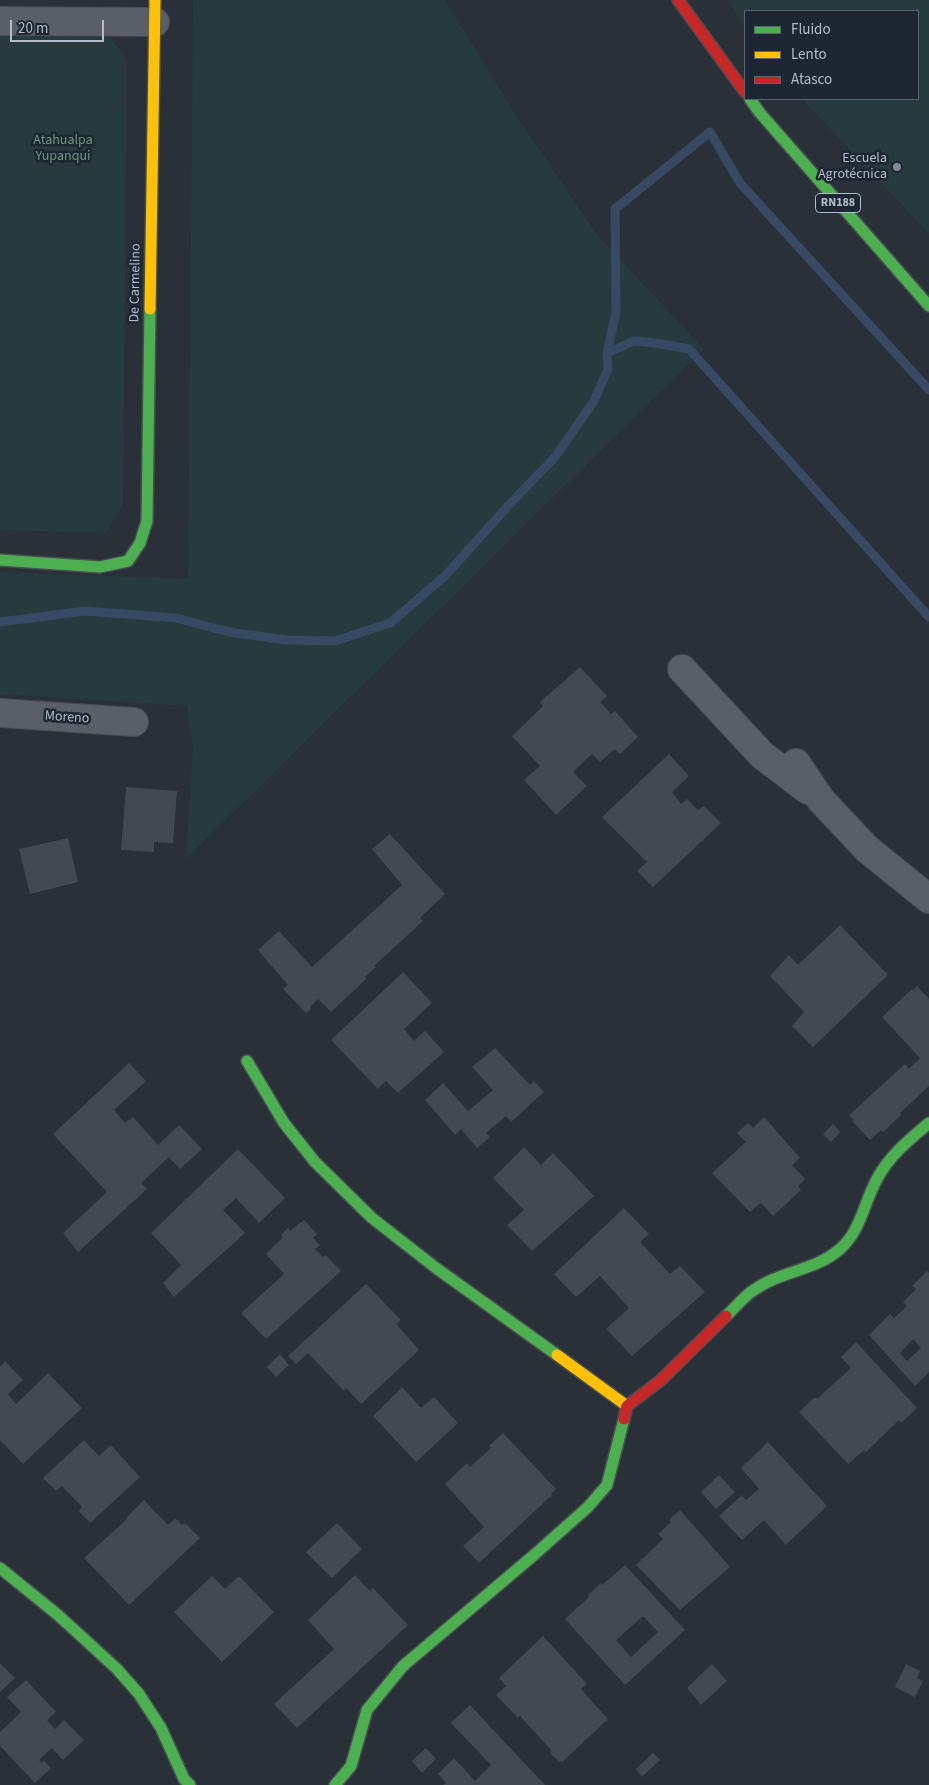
<!DOCTYPE html>
<meta charset="utf-8">
<style>
body{margin:0}
#map{position:relative;width:929px;height:1785px;overflow:hidden;background:#2a3038;font-family:"Source Sans 3",sans-serif}
canvas{display:block}
.legend{position:absolute;left:744px;top:10px;width:175px;height:90px;box-sizing:border-box;background:#1d2633;border:1px solid #59626f;margin:0;padding:6px 9px;list-style:none;font-size:15px;color:#b4bcc9}
.legend li{display:flex;align-items:center;gap:10px;height:25px}
.legend b{width:25px;border:1px solid #59626f}
.scale{position:absolute;left:10px;top:20px;width:94px;height:22px;box-sizing:border-box;border:2px solid #b4bcc9;border-top:0;padding-left:6px;font-size:15px;line-height:18px;white-space:nowrap;color:#b4bcc9;-webkit-text-stroke:4px #1d2633;paint-order:stroke}
</style>
<div id="map">
<canvas width="929" height="1785"></canvas>
<ul class="legend">
<li><b style="height:6px;background:#4caf50"></b>Fluido</li>
<li><b style="height:6px;background:#ffc107"></b>Lento</li>
<li><b style="height:6px;background:#c62828"></b>Atasco</li>
</ul>
<div class="scale">20 m</div>
</div>
<script>
const ctx = document.querySelector('canvas').getContext('2d');
ctx.lineJoin = 'round';
function paint(path, color) {
  ctx.fillStyle = color;
  ctx.fill(path, 'evenodd');
}
function trace(path, color, width, dash) {
  ctx.strokeStyle = color;
  ctx.lineWidth = width;
  ctx.lineCap = dash ? 'butt' : 'round';
  ctx.setLineDash(dash || []);
  ctx.stroke(path);
}
function drawText(font, color, halo, rows, align = 'center') {
  ctx.font = font + ' "Source Sans 3",sans-serif';
  ctx.lineWidth = 5;
  ctx.setLineDash([]);
  ctx.textBaseline = 'middle';
  ctx.strokeStyle = halo;
  ctx.fillStyle = color;
  for (const [text, x, y, turn = 0] of rows) {
    ctx.save();
    ctx.translate(x, y);
    ctx.rotate((+turn || 0) * Math.PI / 180);
    ctx.textAlign = isNaN(turn) ? turn : align;
    if (halo) ctx.strokeText(text, 0, 0);
    ctx.fillText(text, 0, 0);
    ctx.restore();
  }
}
paint(new Path2D(`
 M193,0H445L514,112L597,235L704,349L186,859L193,746L187,706L0,694V572L188,579Z
 M728,0H929V234L802,99H918V11H745V29Z
 M0,36L110,37L127,60L123,505L106,533L0,530Z`), '#273a3e');
trace(new Path2D(`
 M607,353L634,341L655,343L689,349L929,617
 M0,622L85,611L176,618L229,632L286,640L335,641L390,623L445,576L508,506L555,457L594,401L608,369L607,353L616,312L615,209L710,132L740,183L929,390`), '#384963', 9);
paint(new Path2D(`
 M580,667L607,696L600,702L611,714L615,711L638,737L620,754L615,749L600,762L592,754L573,772L587,786L556,815L524,780L540,766L512,736L543,706L540,702Z
 M669,754L689,776L672,792L681,804L687,799L698,810L704,806L721,823L653,887L637,871L647,862L602,817Z
 M126,787L177,791L173,843L154,842V852L121,850Z
 M390,834L445,894L420,918L423,921L374,966L376,967L365,977L366,979L331,1012L318,999L310,1007L311,1009L306,1013L283,989L288,985L258,950L279,931L312,967L402,885L372,849Z
 M68,838L78,882L30,894L19,849Z
 M840,925L888,975L813,1047L792,1026L804,1012L770,976L789,955L798,965Z
 M403,972L432,1003L404,1029L414,1041L425,1031L444,1052L398,1093L386,1081L378,1089L331,1040Z
 M917,986L929,999V1086L900,1113L901,1115L883,1132L881,1130L870,1140L852,1121L854,1120L849,1115L905,1064L909,1069L920,1058L882,1017L912,989L913,990Z
 M495,1048L530,1085L534,1081L544,1092L511,1122L506,1116L486,1133L490,1137L477,1148L461,1129L455,1135L425,1100L443,1083L468,1111L493,1090L472,1067Z
 M129,1063L146,1081L114,1110L125,1123L133,1117L158,1145L179,1125L202,1149L180,1169L169,1157L141,1183L147,1189L78,1252L63,1233L107,1192L53,1134Z
 M764,1117L800,1158L792,1165L805,1179L798,1186L801,1190L773,1216L761,1203L750,1212L712,1173L746,1142L737,1133L748,1123L753,1128Z
 M833,1124L840,1132L831,1142L823,1134Z
 M524,1147L541,1165L553,1153L594,1196L532,1251L507,1225L524,1210L493,1178Z
 M238,1149L285,1198L259,1223L236,1198L223,1210L245,1233L174,1297L163,1283L181,1265L151,1233Z
 M624,1208L649,1234L640,1242L670,1274L680,1266L705,1292L632,1356L606,1329L629,1308L600,1276L576,1297L554,1274Z
 M304,1220L317,1234L313,1238L320,1245L315,1249L323,1257L326,1255L341,1271L266,1339L241,1313L284,1274L266,1254L283,1237L281,1235L288,1228L290,1231Z
 M927,1271L929,1273V1372L915,1386L869,1335L890,1314L894,1318L907,1306L903,1302L916,1289L912,1286ZM913,1339L921,1348L907,1361L900,1353Z
 M366,1284L401,1320L396,1324L419,1350L361,1404L346,1388L344,1391L308,1353L296,1364L288,1356Z
 M856,1342L917,1408L901,1423L899,1420L866,1452L864,1450L848,1464L799,1412L815,1397L817,1399L851,1368L841,1357Z
 M280,1354L289,1365L276,1377L267,1367Z
 M5,1361L23,1380L8,1394L16,1404L48,1373L82,1408L23,1464L0,1440V1367Z
 M402,1387L421,1408L434,1397L458,1423L416,1462L373,1416Z
 M503,1433L556,1489L551,1494L552,1495L479,1563L463,1546L484,1527L445,1484L467,1463L470,1467L491,1448L489,1446Z
 M84,1440L99,1456L111,1445L140,1477L90,1523L79,1511L82,1507L62,1486L56,1491L43,1478Z
 M768,1442L827,1506L786,1545L764,1520L742,1540L719,1516L742,1495L746,1500L759,1489L741,1468Z
 M719,1475L735,1492L716,1509L701,1492Z
 M144,1500L168,1525L175,1518L182,1525L185,1523L200,1538L129,1605L84,1558L127,1519L126,1518Z
 M680,1510L730,1567L680,1610L636,1565L663,1539L658,1534L671,1522L669,1520Z
 M337,1523L362,1549L332,1578L306,1552Z
 M625,1565L685,1630L625,1685L565,1619L589,1597L588,1595L601,1583L602,1585ZM643,1616L658,1632L631,1657L616,1640Z
 M355,1575L370,1591L373,1588L408,1625L297,1728L274,1704L334,1649L308,1620Z
 M212,1576L225,1589L239,1576L274,1612L222,1662L174,1612Z
 M543,1636L587,1684L581,1689L608,1719L562,1762L561,1761L559,1762L550,1753L552,1751L520,1716L518,1718L496,1695L506,1686L499,1678Z
 M0,1663L15,1678L0,1692Z
 M712,1664L727,1681L701,1705L687,1688Z
 M906,1664L920,1671L917,1678L923,1681L915,1697L895,1687Z
 M26,1680L56,1712L47,1720L55,1729L64,1720L84,1740L63,1760L52,1748L39,1760L42,1763L44,1761L51,1768L35,1783L0,1746V1732L21,1712L7,1697Z
 M470,1705L545,1785H443L446,1783L438,1774L454,1758L475,1781L491,1765L451,1723Z
 M426,1748L436,1759L422,1773L412,1761Z
 M653,1753L660,1760L642,1777L636,1769Z`), '#444950');
const street = new Path2D(`
 M0,21L155,22
 M682,669L762,755L808,790
 M0,713L134,722
 M796,763L821,800L867,849L929,899`);
const fast = new Path2D(`
 M750,99L760,113L929,306
 M0,560L100,567L128,561L140,543L147,521L150,309
 M247,1061L284,1123L315,1162L372,1218L436,1268L557,1355
 M726,1316C735,1308 744,1296 754,1290C780,1271 815,1271 840,1249C861,1231 864,1202 877,1179C889,1156 910,1139 929,1123
 M0,1568L58,1615L117,1669L139,1694L161,1728L184,1779L190,1785
 M335,1785L351,1766L367,1710L403,1666L534,1555L588,1507L607,1485L624,1419`);
const slow = new Path2D(`
 M150,309L155,0
 M557,1355L627,1406`);
const jam = new Path2D(`
 M678,0L745,92
 M624,1419L627,1406L661,1380L726,1316`);
trace(street, '#484c53', 30);
trace(fast, '#484c53', 14);
trace(slow, '#484c53', 14);
trace(jam, '#484c53', 14);
trace(street, '#5a5e66', 28);
trace(fast, '#4caf50', 11);
trace(slow, '#ffc107', 11);
trace(jam, '#c62828', 11);
for (const [x, y, r, color] of [
 [897,167,5,"#848b96"]
]) {
  const dot = new Path2D();
  dot.arc(x, y, r, 0, 2 * Math.PI);
  ctx.fillStyle = color;
  ctx.fill(dot);
  trace(dot, '#1d2633', 2);
}
for (const [x, y, w] of [
 [838,203,45]
]) {
  const box = new Path2D();
  box.roundRect(x - w / 2, y - 9.5, w, 19, 4);
  ctx.fillStyle = '#1d2633';
  ctx.fill(box);
  trace(box, '#b4bcc9', 1);
}
drawText('bold 12px', '#b4bcc9', null, [
 ["RN188",838,203]
]);
drawText('14px', '#6b9a76', '#1d2633', [
 ["Atahualpa",63,141],
 ["Yupanqui",63,157]
]);
drawText('14px', '#b4bcc9', '#1d2633', [
 ["Escuela",887,159],
 ["Agrotécnica",887,175]
], 'right');
drawText('14px', '#b4bcc9', '#1d2633', [
 ["De Carmelino",136,283,-89],
 ["Moreno",67,718,4]
]);
</script>
